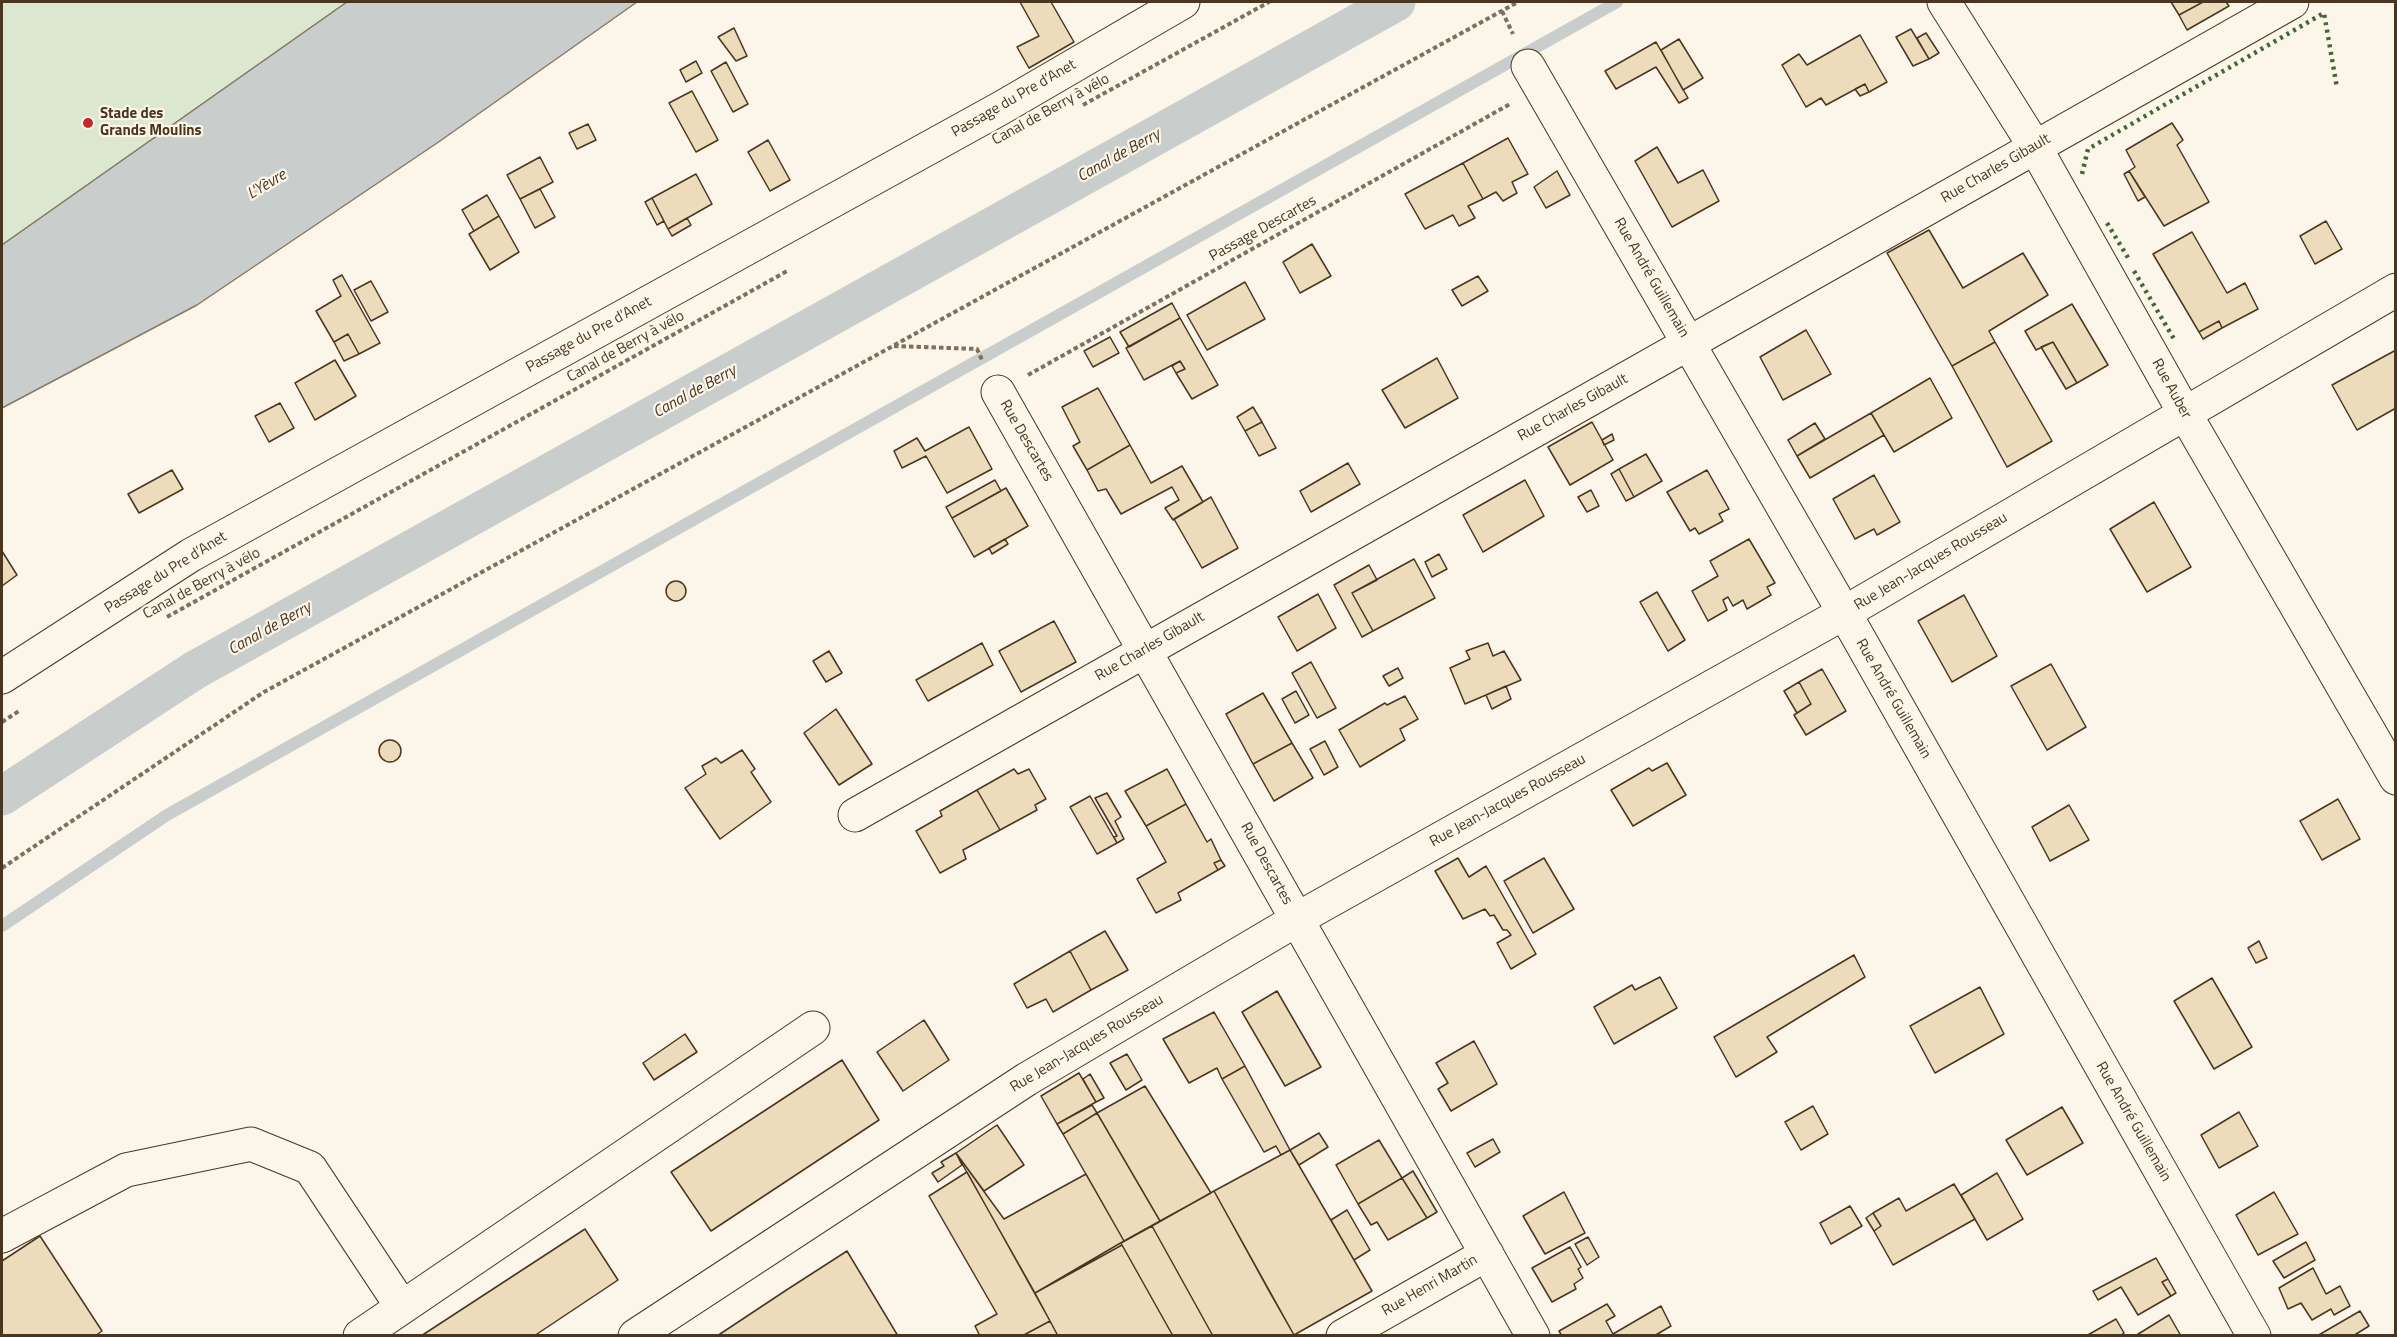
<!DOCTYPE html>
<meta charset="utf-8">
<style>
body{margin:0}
#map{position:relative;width:2397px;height:1337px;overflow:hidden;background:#fbf6e9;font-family:"Titillium Web",sans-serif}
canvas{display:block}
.frame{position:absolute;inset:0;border:3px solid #4a3520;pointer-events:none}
</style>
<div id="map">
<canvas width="2397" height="1337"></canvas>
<div class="frame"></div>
</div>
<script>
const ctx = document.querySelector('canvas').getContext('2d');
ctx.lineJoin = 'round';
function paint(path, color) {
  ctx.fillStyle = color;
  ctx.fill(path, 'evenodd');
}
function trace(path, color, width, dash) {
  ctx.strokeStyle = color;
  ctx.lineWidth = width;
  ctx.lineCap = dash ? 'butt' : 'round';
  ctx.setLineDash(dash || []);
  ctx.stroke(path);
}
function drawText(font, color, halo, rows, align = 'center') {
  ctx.font = font + ' "Titillium Web",sans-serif';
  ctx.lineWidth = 4.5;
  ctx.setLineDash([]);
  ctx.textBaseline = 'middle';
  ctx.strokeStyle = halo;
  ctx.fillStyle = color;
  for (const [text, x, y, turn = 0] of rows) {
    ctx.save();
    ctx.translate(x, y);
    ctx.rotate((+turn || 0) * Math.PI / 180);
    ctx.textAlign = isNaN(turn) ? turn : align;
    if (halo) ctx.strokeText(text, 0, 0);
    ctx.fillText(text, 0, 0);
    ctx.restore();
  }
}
const green = new Path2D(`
 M2,2H347L2,245Z`);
paint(green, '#dce7d0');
trace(green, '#887966', 1.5);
const water = new Path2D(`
 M347,2H637L440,141L197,305L2,408V245Z`);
paint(water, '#c9cecd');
trace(water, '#887966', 1.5);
trace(new Path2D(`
 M2,926L167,815L1617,2`), '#c9cecd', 12);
trace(new Path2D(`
 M2,796L195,670L1396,2`), '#c9cecd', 39);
const building = new Path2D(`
 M1020,2H1051L1074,42L1029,68L1017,47L1039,36Z
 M2171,2H2203L2179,15Z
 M2203,2H2226L2229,6L2187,30L2179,15Z
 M734,28L747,56L736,61L718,37Z
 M1911,29L1929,59L1913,66L1896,37Z
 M1926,33L1939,53L1929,59L1917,38Z
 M1860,35L1887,82L1869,92L1865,84L1826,105L1821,98L1806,107L1782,65L1799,54L1807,65Z
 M1679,39L1703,78L1683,90L1661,50Z
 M1656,42L1688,98L1679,103L1656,67L1616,89L1605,71Z
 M696,61L702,73L686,82L680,70Z
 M726,62L748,104L733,112L711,71Z
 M1865,84L1869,92L1860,96L1855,89Z
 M692,91L718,140L696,152L669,103Z
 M2172,123L2183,140L2177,145L2209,202L2164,226L2129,171L2135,167L2126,150Z
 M588,124L596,140L577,149L569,133Z
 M1508,138L1528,174L1512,182L1517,193L1503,201L1496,192L1483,199L1463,163Z
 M768,140L790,180L770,191L748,152Z
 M1657,147L1678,183L1703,170L1719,201L1672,227L1635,161Z
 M540,157L553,182L520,199L507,175Z
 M1463,163L1483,199L1468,206L1475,218L1459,226L1453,215L1425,229L1405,194Z
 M1557,171L1570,195L1546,208L1534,187Z
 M2129,171L2145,197L2138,201L2124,174Z
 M696,174L712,204L668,229L652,198Z
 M540,189L555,217L535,228L520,199Z
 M487,195L499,216L474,231L462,210Z
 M652,198L664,221L657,225L645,202Z
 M499,216L519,252L490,270L469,234Z
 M687,218L691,225L672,236L668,229Z
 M2326,221L2342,249L2315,264L2300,236Z
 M1929,230L1963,288L2023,253L2048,295L1989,331L1995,342L1952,366L1887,253Z
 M2192,232L2227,293L2245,283L2258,309L2222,328L2219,321L2199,332L2153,254Z
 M1312,244L1331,276L1300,293L1283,262Z
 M342,275L380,343L359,354L348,334L334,342L316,311L341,296L333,280Z
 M1478,276L1488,291L1462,306L1452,290Z
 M371,281L388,312L371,321L354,290Z
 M1245,282L1265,319L1207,350L1187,315Z
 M1172,303L1180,318L1129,347L1120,332Z
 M2072,304L2108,365L2077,383L2053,342L2036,350L2025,331Z
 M1180,318L1218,385L1192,399L1176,373L1185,369L1180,361L1144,380L1126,348Z
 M2219,321L2222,328L2203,339L2199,332Z
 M1806,330L1831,374L1783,400L1760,357Z
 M348,334L359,354L344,361L334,342Z
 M1110,337L1119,353L1093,367L1084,351Z
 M1995,342L2052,441L2007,467L1952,366Z
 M2053,342L2077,383L2066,389L2041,347Z
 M2396,350V408L2357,430L2332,385Z
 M1437,358L1458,398L1405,428L1382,390Z
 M335,360L356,396L315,420L295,383Z
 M1180,361L1185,369L1176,373L1172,366Z
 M1930,378L1952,418L1894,452L1871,413Z
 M1098,388L1130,445L1087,470L1073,446L1080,442L1062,407Z
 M280,403L294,428L269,442L255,416Z
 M1253,407L1262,422L1245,431L1237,417Z
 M1871,413L1884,435L1810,478L1797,456Z
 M1262,422L1276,448L1259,456L1245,431Z
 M1592,422L1613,460L1570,485L1548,447Z
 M1815,423L1825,439L1797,456L1788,440Z
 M969,427L992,469L947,493L926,456L902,468L894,451L917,438L925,451Z
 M1612,434L1614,440L1604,445L1602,440Z
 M1130,445L1151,483L1182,466L1203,502L1173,520L1165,508L1179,500L1172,487L1121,514L1106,489L1098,491L1087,470Z
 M1646,454L1662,481L1634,497L1619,469Z
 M1348,463L1360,484L1311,512L1300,491Z
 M1619,469L1634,497L1626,501L1611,474Z
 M172,470L183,489L139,513L128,494Z
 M1707,470L1729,509L1719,514L1723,521L1699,534L1695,528L1690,531L1667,492Z
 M1874,475L1900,522L1877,535L1874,529L1855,539L1833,499Z
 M995,480L1001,491L952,518L946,507Z
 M1525,480L1544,516L1483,552L1463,515Z
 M1006,488L1028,526L974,557L952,518Z
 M1591,490L1599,506L1587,512L1578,497Z
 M1211,497L1238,548L1202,568L1174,519Z
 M2154,502L2191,567L2147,592L2110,529Z
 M1005,539L1008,544L992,554L989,548Z
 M1749,539L1775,583L1767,587L1771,595L1747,609L1743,600L1733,606L1728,597L1723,600L1727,610L1708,621L1692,591L1718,576L1710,561Z
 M2,551L17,575L2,586Z
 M1439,554L1447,569L1432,577L1425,562Z
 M1414,559L1435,598L1373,631L1352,593Z
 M1369,565L1377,580L1352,593L1373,631L1362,637L1334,585Z
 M666 591a10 10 0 1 1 20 0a10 10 0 1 1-20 0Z
 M1657,592L1685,640L1668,651L1640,602Z
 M1318,594L1336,628L1297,651L1278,617Z
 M1964,595L1997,656L1952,682L1918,621Z
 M1054,621L1076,662L1021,692L999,651Z
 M982,643L993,665L928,701L916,680Z
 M1488,643L1493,656L1504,651L1521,680L1465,704L1450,668L1470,659L1466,651Z
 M829,651L842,673L826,682L813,661Z
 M1311,662L1336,708L1317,718L1292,673Z
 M2051,664L2086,727L2047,750L2011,686Z
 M1398,668L1403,678L1389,686L1383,676Z
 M1822,669L1846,711L1806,735L1794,715L1811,704L1799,682Z
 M1799,682L1811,704L1797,713L1784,691Z
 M1506,686L1511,699L1492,709L1486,695Z
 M1296,691L1309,715L1295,723L1282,699Z
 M1263,693L1292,743L1253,764L1226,714Z
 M1405,696L1418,719L1400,729L1405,740L1360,767L1339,730L1385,703L1387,705Z
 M836,709L872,764L839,785L804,733Z
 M379 751a11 11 0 1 1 22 0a11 11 0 1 1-22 0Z
 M1325,741L1338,767L1324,775L1310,749Z
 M1292,743L1313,778L1274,801L1253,764Z
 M742,750L755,769L751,772L771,802L720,839L685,788L706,774L702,766L716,758L721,763Z
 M1667,763L1686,795L1633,826L1611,790L1649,768L1652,771Z
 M1014,769L1018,774L1029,769L1046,799L1035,805L1037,810L1000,830L977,790Z
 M1167,769L1186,804L1146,826L1125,791Z
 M977,790L1000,830L963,850L966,859L940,873L916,831L942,816L940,811Z
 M1107,793L1121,817L1115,821L1124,839L1117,843L1114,837L1117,836L1095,798Z
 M1090,796L1117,843L1097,854L1070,807Z
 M2338,799L2360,839L2322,860L2300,821Z
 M1186,804L1207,842L1211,839L1221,860L1214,863L1218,870L1178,893L1181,900L1156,913L1137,879L1166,862L1146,826Z
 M2069,805L2089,840L2050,861L2032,827Z
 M1458,858L1469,877L1486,866L1536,954L1511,969L1497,943L1511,935L1507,930H1503L1494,915L1490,916L1485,909L1463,919L1435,871Z
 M1544,858L1574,909L1533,933L1504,881Z
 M1221,860L1225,866L1218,870L1214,863Z
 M1105,931L1128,970L1091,990L1070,951Z
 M2259,941L2267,958L2256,963L2248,948Z
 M1070,951L1091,990L1053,1012L1046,999L1027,1008L1014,984Z
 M1854,955L1865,977L1767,1037L1777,1052L1736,1077L1714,1037Z
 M1660,977L1677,1008L1614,1044L1594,1007L1632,985L1635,990Z
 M2212,978L2252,1047L2214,1069L2174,1001Z
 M1980,987L2004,1034L1935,1073L1910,1026Z
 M1277,991L1321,1067L1285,1086L1242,1012Z
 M1214,1012L1245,1066L1222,1079L1217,1068L1189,1083L1163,1039Z
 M924,1020L949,1060L903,1091L877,1052Z
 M685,1034L697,1052L654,1080L643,1063Z
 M1474,1041L1497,1084L1451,1111L1438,1089L1448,1083L1436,1063Z
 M1127,1054L1142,1080L1126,1090L1110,1063Z
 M842,1060L879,1120L711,1231L671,1172Z
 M1245,1066L1290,1150L1281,1155L1276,1146L1264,1152L1222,1079Z
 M1079,1073L1096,1102L1057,1124L1041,1096Z
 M1090,1074L1104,1098L1096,1102L1083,1079Z
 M1145,1086L1211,1193L1160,1221L1097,1113Z
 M1092,1105L1097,1113L1063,1134L1057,1124Z
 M1813,1106L1828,1134L1801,1150L1785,1122Z
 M2062,1107L2083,1143L2027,1175L2006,1140Z
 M2239,1112L2258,1146L2219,1168L2201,1135Z
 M1097,1113L1160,1221L1124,1241L1063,1134Z
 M997,1125L1024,1165L984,1191L956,1153Z
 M1319,1133L1328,1147L1299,1165L1290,1150Z
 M1493,1139L1500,1152L1475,1167L1467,1153Z
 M1379,1140L1402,1178L1358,1204L1336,1165Z
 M1290,1150L1372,1291L1294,1335L1214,1191Z
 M956,1153L1004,1219L1086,1174L1124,1241L1035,1293Z
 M956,1153L962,1165L938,1182L932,1173L944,1166L941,1162Z
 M1413,1171L1437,1212L1427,1218L1402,1178Z
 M967,1172L1050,1321L1022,1336H980L975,1326L997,1314L929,1196Z
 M1997,1173L2023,1219L1987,1240L1961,1195Z
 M1402,1178L1427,1218L1388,1240L1377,1222L1371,1225L1358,1204Z
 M1954,1184L1975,1219L1893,1265L1874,1231L1881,1226L1873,1213L1899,1198L1906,1211Z
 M1214,1191L1269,1291L1294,1335L1213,1336L1152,1226Z
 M1564,1192L1585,1233L1545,1254L1523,1216Z
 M2274,1192L2298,1234L2258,1255L2236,1215Z
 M1850,1206L1862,1226L1831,1244L1820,1223Z
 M1347,1210L1370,1250L1354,1260L1331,1220Z
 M1873,1213L1881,1226L1874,1231L1866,1218Z
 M1152,1226L1213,1336H1173L1122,1245L1121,1243Z
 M585,1229L618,1280L534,1336H421Z
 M40,1236L102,1331L95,1336H2V1261Z
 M1588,1237L1599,1257L1587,1265L1575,1244Z
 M2306,1242L2315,1260L2284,1278L2273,1261Z
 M1122,1245L1173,1336H1058L1035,1293Z
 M1570,1247L1581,1267L1578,1269L1583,1278L1574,1284L1576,1289L1552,1302L1532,1268Z
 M847,1251L898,1336H717L788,1289Z
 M2156,1258L2168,1279L2162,1282L2171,1296L2138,1315L2121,1287L2098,1300L2093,1291Z
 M2313,1268L2326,1294L2340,1286L2350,1306L2334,1315L2331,1309L2312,1320L2301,1303L2288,1309L2279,1288Z
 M2168,1279L2176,1293L2171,1296L2162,1282Z
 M1607,1304L1615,1316L1606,1321L1613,1334L1661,1306L1671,1326L1654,1336H1562L1559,1331Z
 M2360,1311L2369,1326L2353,1336H2317Z
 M2169,1315L2181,1336H2135Z
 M2116,1319L2124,1333L2120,1336H2086Z
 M1050,1321L1058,1336H1022Z`);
paint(building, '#ecdcbc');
trace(building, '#4a3520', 1.5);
const minor = new Path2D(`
 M1944,2L2035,147L2184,412L2396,778
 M1528,66L1857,635L2254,1336
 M998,392L1533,1336
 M2,677L191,555L1001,108L1183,2
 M855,815L2292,2
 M2,1236L126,1170L251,1144L310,1168L402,1307
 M360,1336L813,1028
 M635,1336L1027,1079L1315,909L1844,613L2396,290
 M1343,1336L1487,1254`);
trace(minor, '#4a3520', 35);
trace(new Path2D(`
 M1502,11L1513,34
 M1083,105L1269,2
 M894,346L977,349L983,362
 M1028,375L1510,104
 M167,617L789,270
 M2,722L19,711
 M2,868L264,692L1518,2`), '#7f6f5c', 4, [4.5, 3]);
trace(minor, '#fbf6e9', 33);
trace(new Path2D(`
 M2082,174L2088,149L2324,13L2337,88
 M2107,223L2130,261
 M2134,271L2174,339`), '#436837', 4.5, [3, 4.5]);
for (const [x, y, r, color] of [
 [88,123,6,"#c62828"]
]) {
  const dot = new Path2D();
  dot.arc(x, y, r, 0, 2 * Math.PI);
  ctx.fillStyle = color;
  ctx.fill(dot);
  trace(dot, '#fbf6e9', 2);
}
drawText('15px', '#4a3520', '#fbf6e9', [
 ["Passage du Pre d’Anet",1014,99,-30],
 ["Canal de Berry à vélo",1051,110,-29],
 ["Rue Charles Gibault",1996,169,-30],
 ["Passage Descartes",1263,229,-29],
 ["Rue André Guillemain",1651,278,60],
 ["Passage du Pre d’Anet",589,335,-29],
 ["Canal de Berry à vélo",626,347,-29],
 ["Rue Auber",2171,389,61],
 ["Rue Charles Gibault",1573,408,-29],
 ["Rue Descartes",1026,441,60],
 ["Rue Jean-Jacques Rousseau",1931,562,-31],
 ["Passage du Pre d’Anet",166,573,-32],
 ["Canal de Berry à vélo",202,584,-29],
 ["Rue Charles Gibault",1150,647,-30],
 ["Rue André Guillemain",1893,699,60],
 ["Rue Jean-Jacques Rousseau",1508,801,-29],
 ["Rue Descartes",1266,864,61],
 ["Rue Jean-Jacques Rousseau",1087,1044,-31],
 ["Rue André Guillemain",2133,1122,60],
 ["Rue Henri Martin",1430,1286,-30]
]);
drawText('bold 15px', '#4a3520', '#fbf6e9', [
 ["Stade des",100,114],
 ["Grands Moulins",100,131]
], 'left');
drawText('italic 16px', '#4a3520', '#fbf6e9', [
 ["Canal de Berry",1119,156,-29],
 ["L'Yèvre",267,185,-31],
 ["Canal de Berry",695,392,-29],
 ["Canal de Berry",270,629,-29]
]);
</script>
